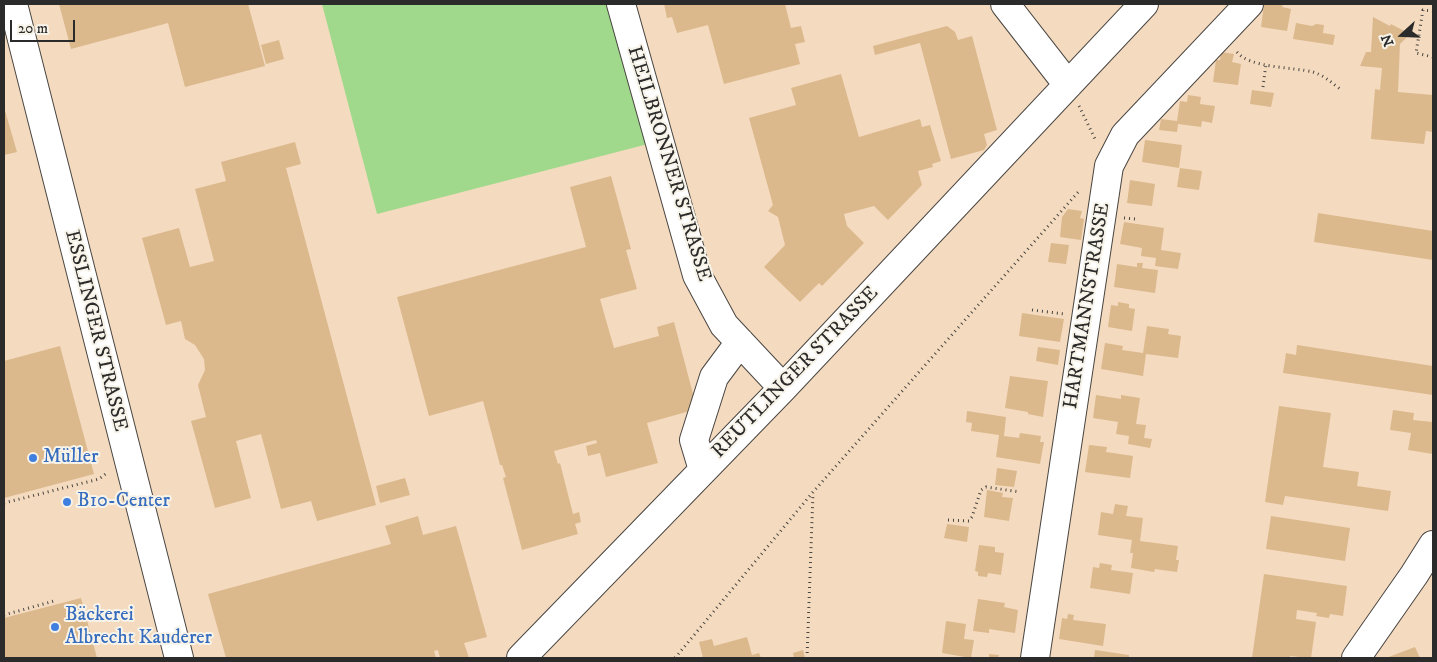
<!DOCTYPE html>
<meta charset="utf-8">
<style>
body{margin:0}
#map{position:relative;width:1437px;height:662px;overflow:hidden;background:#f4dbbf;font-family:"IM FELL DW Pica",serif}
canvas{display:block}
.frame{position:absolute;inset:0;border:5px solid #2b2b2b;pointer-events:none}
.north{position:absolute;left:1377px;top:10px;width:50px;height:50px;-webkit-text-stroke:4px #f7f3e8;paint-order:stroke;rotate:250deg;font-size:14px;font-weight:700;line-height:20px;text-align:center;color:#2b2b2b}
.north::after{content:'';display:block;margin:auto;width:18px;height:22px;background:#2b2b2b;clip-path:polygon(50% 0,100% 100%,50% 72%,0 100%)}
.scale{position:absolute;left:10px;top:20px;width:65px;height:22px;box-sizing:border-box;border:2px solid #2b2b2b;border-top:0;padding-left:6px;font-size:15px;line-height:18px;white-space:nowrap;color:#2b2b2b;-webkit-text-stroke:4px #f7f3e8;paint-order:stroke}
</style>
<div id="map">
<canvas width="1437" height="662"></canvas>
<div class="frame"></div>
<div class="north">N</div>
<div class="scale">20 m</div>
</div>
<script>
const ctx = document.querySelector('canvas').getContext('2d');
ctx.lineJoin = 'round';
function paint(path, color) {
  ctx.fillStyle = color;
  ctx.fill(path, 'evenodd');
}
function trace(path, color, width, dash) {
  ctx.strokeStyle = color;
  ctx.lineWidth = width;
  ctx.lineCap = dash ? 'butt' : 'round';
  ctx.setLineDash(dash || []);
  ctx.stroke(path);
}
function drawText(font, color, halo, rows, align = 'center') {
  ctx.font = font + ' "IM FELL DW Pica",serif';
  ctx.lineWidth = 4;
  ctx.setLineDash([]);
  ctx.textBaseline = 'middle';
  ctx.strokeStyle = halo;
  ctx.fillStyle = color;
  for (const [text, x, y, turn = 0] of rows) {
    ctx.save();
    ctx.translate(x, y);
    ctx.rotate((+turn || 0) * Math.PI / 180);
    ctx.textAlign = isNaN(turn) ? turn : align;
    if (halo) ctx.strokeText(text, 0, 0);
    ctx.fillText(text, 0, 0);
    ctx.restore();
  }
}
paint(new Path2D(`
 M322,4H611L648,144L377,214Z`), '#a0d98b');
paint(new Path2D(`
 M59,4H248L265,66L185,87L168,23L71,49Z
 M664,4H785L791,28L801,26L805,42L795,44L800,64L724,84L708,25L677,33L672,17L667,18Z
 M1267,4H1283L1282,7L1291,9L1287,31L1261,27L1264,5H1267Z
 M1373,17L1390,26L1391,24L1410,34L1400,44L1398,92L1433,95V132L1426,131L1424,144L1371,139L1375,89L1380,90L1382,68L1360,66L1366,52H1371Z
 M1296,23L1312,26L1316,24L1324,25L1323,33L1335,35L1333,45L1293,39Z
 M947,26L955,32L958,40L972,36L997,130L984,134L987,145L984,150L951,159L920,43L875,55L873,46Z
 M279,40L284,59L266,64L261,45Z
 M1221,52L1234,54L1232,62L1241,64L1238,85L1213,82L1216,60H1220Z
 M841,74L859,137L920,119L922,127L930,125L941,161L932,164L933,167L918,171L922,185L888,220L874,206L844,214L847,226L864,243L822,286L819,283L800,302L764,267L785,245L778,217L768,211L773,205L749,118L796,105L791,88Z
 M1252,90L1274,93L1271,107L1250,104Z
 M1188,95L1201,97L1200,104L1215,106L1212,123L1202,121L1201,127L1178,124L1177,132L1159,130L1161,119L1177,121L1180,101L1187,102Z
 M4,107L17,152L4,155Z
 M1145,140L1182,145L1179,168L1142,162Z
 M295,142L301,164L286,168L376,505L317,521L311,501L281,509L261,434L236,441L251,498L215,508L191,421L206,417L198,385L205,370L204,359L195,345L185,339L181,321L166,325L142,238L179,228L190,267L214,261L195,189L226,181L221,162Z
 M1180,168L1202,171L1199,190L1177,187Z
 M611,176L631,249L626,250L637,289L600,299L614,348L659,336L657,327L674,322L697,409L647,423L658,463L606,477L600,453L588,456L586,446L597,443L596,440L554,451L558,464L560,463L573,514L579,512L581,522L575,524L578,534L522,550L503,478L506,477L502,465H500L483,401L429,416L397,297L586,247L570,187Z
 M1130,180L1155,184L1152,206L1127,203Z
 M1068,209L1082,211L1080,218L1084,219L1081,240L1060,237L1062,217Z
 M1318,213L1433,231V260L1314,242Z
 M1124,222L1164,228L1161,250L1181,253L1178,269L1155,266L1156,258L1141,256L1142,248L1120,244Z
 M1051,243L1069,245L1066,264L1048,262Z
 M1137,263H1143L1142,268L1158,270L1155,293L1114,287L1117,264L1137,267Z
 M1118,302L1129,304V308L1135,309L1132,331L1108,327L1111,305L1118,306Z
 M1022,313L1064,319L1060,342L1019,336Z
 M1147,326L1169,329L1168,334L1181,336L1178,358L1146,354L1143,376L1101,369L1105,343L1123,346L1122,350L1143,353Z
 M1297,345L1433,366V395L1283,373L1286,353L1296,355Z
 M60,346L94,474L4,498V361Z
 M1038,347L1060,350L1058,365L1036,361Z
 M1010,376L1048,381L1043,417L1028,414V412L1005,408Z
 M1096,395L1121,399V395L1140,398L1136,424L1146,425L1144,438L1152,439L1150,448L1128,444L1129,436L1116,434L1118,422L1093,418Z
 M1279,406L1331,413L1323,467L1359,472L1357,486L1391,491L1388,511L1285,496L1283,505L1265,502Z
 M1393,410L1414,413L1413,420L1433,422V454L1408,450L1411,433L1390,430Z
 M967,411L1006,417L1004,436L1019,438L1020,433L1041,436L1040,442H1044L1040,464L996,457L999,435L971,431L972,423L966,422Z
 M1089,445L1107,447L1106,452L1133,456L1130,478L1085,472Z
 M997,468L1017,471L1014,487L995,485Z
 M405,478L410,495L380,503L376,486Z
 M987,490L1003,493L1002,497L1013,498L1009,521L984,517Z
 M1115,504L1128,506L1126,516L1143,518L1140,541L1178,546L1176,560H1179L1177,572L1155,569L1154,572L1131,568L1133,553H1130L1132,540L1098,535L1101,512L1113,514Z
 M418,516L423,535L456,526L487,637L464,643L469,658H440L438,650L434,651L436,658H226L208,594L391,544L385,526Z
 M1271,516L1350,528L1345,561L1266,549Z
 M947,524L969,527L967,542L944,538Z
 M979,545L995,547V552L1004,553L1001,575L988,573L987,577L978,576V572L975,571Z
 M1100,563L1112,565L1111,570L1133,573L1130,594L1090,588L1093,567L1099,568Z
 M1264,574L1347,586L1343,616L1330,614L1329,618L1316,616L1317,613L1297,610L1296,619L1316,622L1311,658L1290,656V658H1252Z
 M81,598L97,658H4V618Z
 M978,599L1005,603L1004,607L1018,610L1015,633L989,629V633L973,631Z
 M1068,614L1074,615L1073,620L1106,624L1103,646L1059,639L1062,618L1067,619Z
 M946,621L966,624L964,639L974,640L971,658L942,653Z
 M747,637L752,655L759,653L761,658H703L699,642L712,639L714,646Z
 M1415,647L1420,658H1386Z
 M803,650L805,658H794L793,653Z
 M1095,650L1129,655V658H1094Z
 M989,654L999,655L998,658H989Z`), '#dcb88d');
const minor = new Path2D(`
 M13,4L179,658
 M621,4L697,275L724,325L783,388
 M1005,4L1068,85
 M703,470L694,440L714,377L740,342
 M521,658L783,388L1144,4
 M1035,658L1109,166L1125,135L1249,4
 M1356,658L1414,575L1433,545`);
trace(minor, '#494541', 30);
trace(new Path2D(`
 M1433,11L1423,10L1416,53L1433,57
 M1237,52C1249,68 1293,67 1313,72C1323,75 1331,82 1340,89
 M1263,87L1266,64
 M1079,106L1095,139
 M1124,218L1136,219
 M1032,310L1064,314
 M4,503L99,479L108,472
 M948,520L969,521L972,517L981,490L986,487L1020,492
 M4,615L54,601
 M675,658L813,492L1080,190
 M807,658L813,493`), '#494541', 3, [1, 4]);
trace(minor, '#fff', 28);
for (const [x, y, r, color] of [
 [33,458,5,"#3f7fe0"],
 [67,502,5,"#3f7fe0"],
 [55,627,5,"#3f7fe0"]
]) {
  const dot = new Path2D();
  dot.arc(x, y, r, 0, 2 * Math.PI);
  ctx.fillStyle = color;
  ctx.fill(dot);
  trace(dot, '#f7f3e8', 2);
}
drawText('20px', '#2b2b2b', '#f7f3e8', [
 ["HEILBRONNER STRASSE",668,164,73],
 ["HARTMANNSTRASSE",1088,306,-81],
 ["ESSLINGER STRASSE",95,331,76],
 ["REUTLINGER STRASSE",796,373,-46]
]);
drawText('20px', '#366cbe', '#f7f3e8', [
 ["Müller",43,458],
 ["B10-Center",77,502],
 ["Bäckerei",65,616],
 ["Albrecht Kauderer",65,639]
], 'left');
</script>
